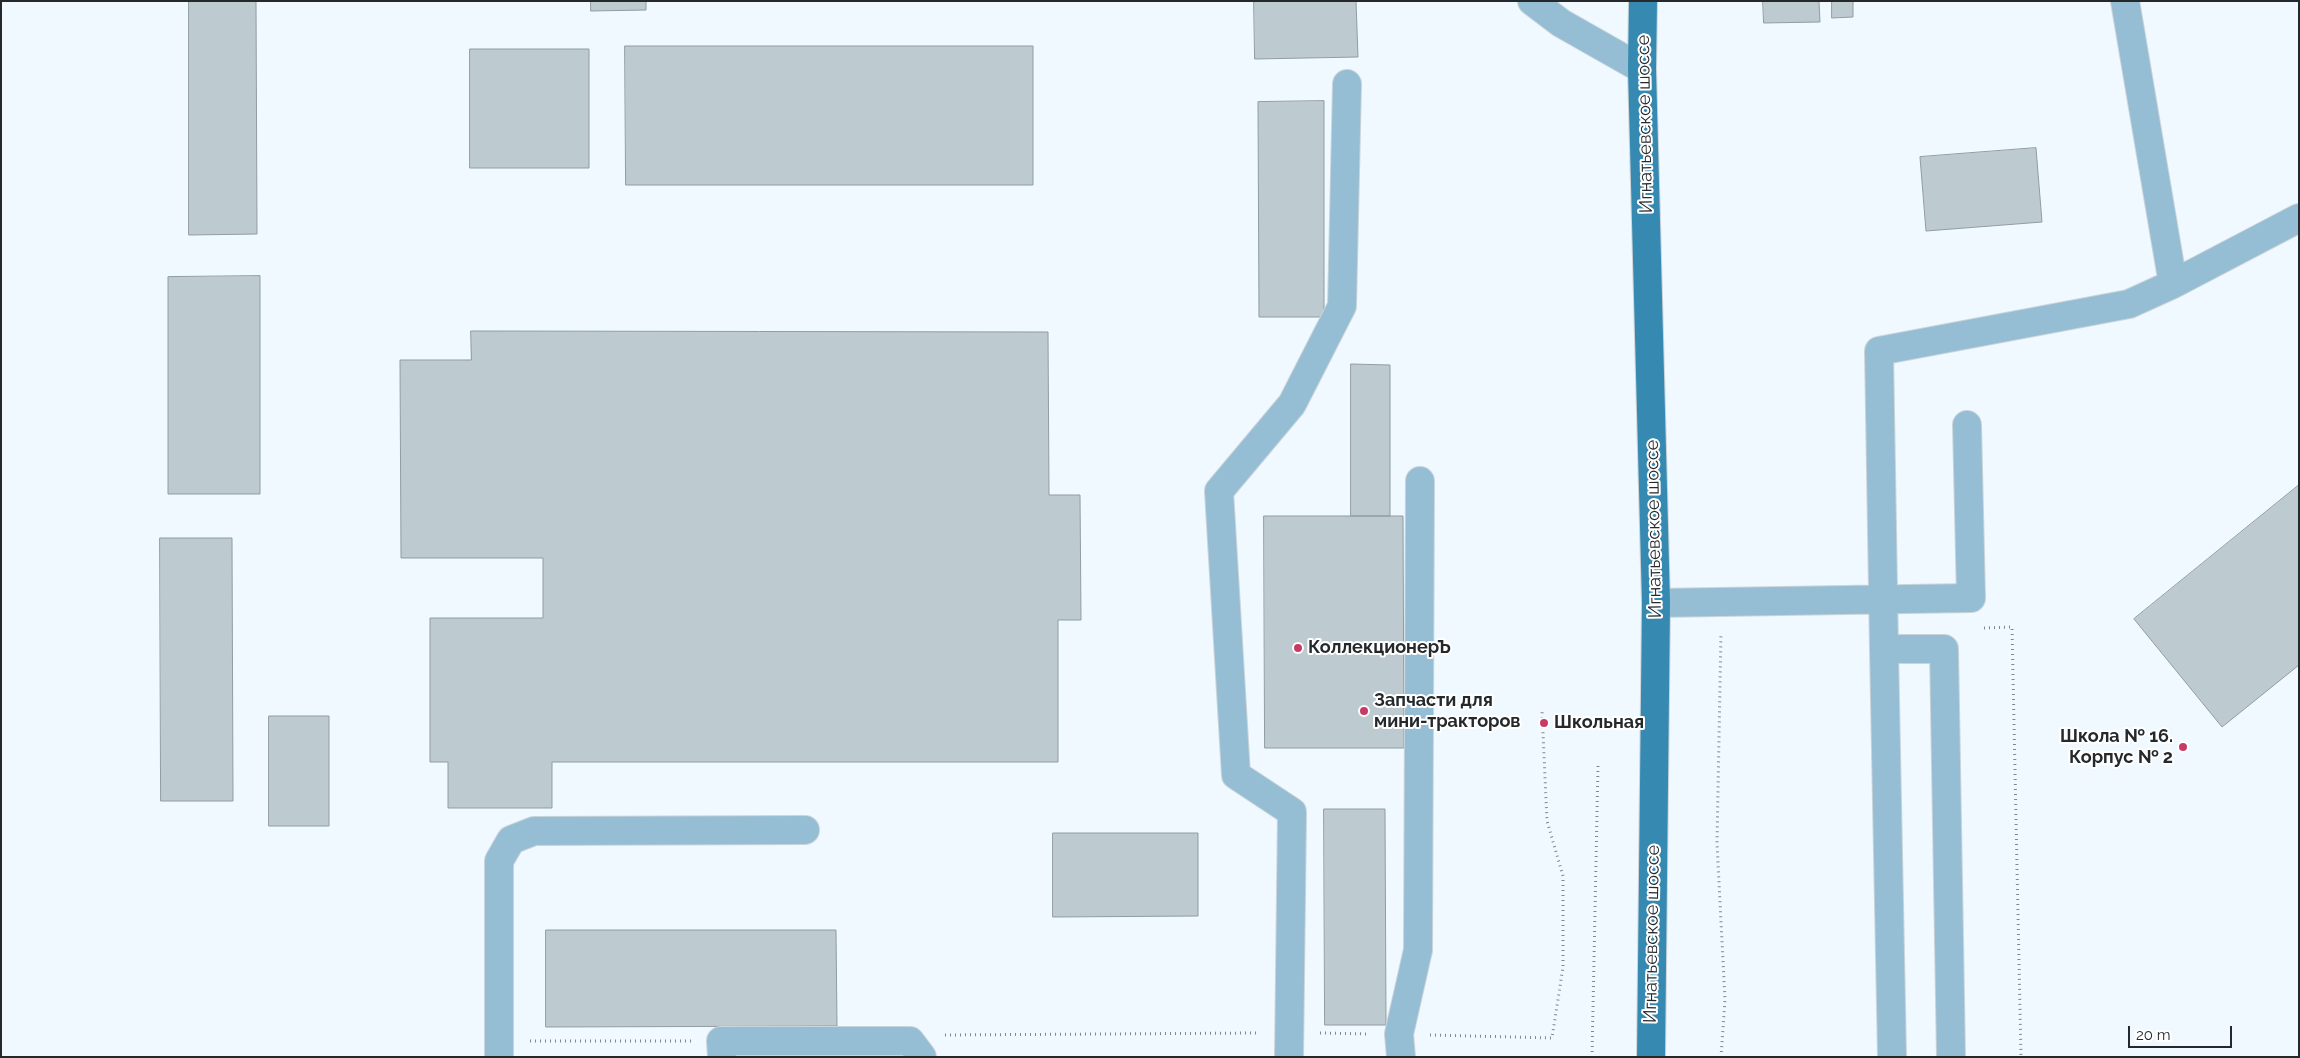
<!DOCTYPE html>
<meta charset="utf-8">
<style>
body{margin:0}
#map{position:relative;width:2300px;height:1058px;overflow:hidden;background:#eff9ff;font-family:Raleway,sans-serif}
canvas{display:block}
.frame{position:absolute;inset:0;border:2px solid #25292c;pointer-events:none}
.scale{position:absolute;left:2128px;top:1026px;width:104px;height:22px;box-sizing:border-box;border:2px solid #25292c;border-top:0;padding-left:6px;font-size:15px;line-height:18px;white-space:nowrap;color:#25292c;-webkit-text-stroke:4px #fff;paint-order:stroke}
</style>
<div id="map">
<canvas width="2300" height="1058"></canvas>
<div class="frame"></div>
<div class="scale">20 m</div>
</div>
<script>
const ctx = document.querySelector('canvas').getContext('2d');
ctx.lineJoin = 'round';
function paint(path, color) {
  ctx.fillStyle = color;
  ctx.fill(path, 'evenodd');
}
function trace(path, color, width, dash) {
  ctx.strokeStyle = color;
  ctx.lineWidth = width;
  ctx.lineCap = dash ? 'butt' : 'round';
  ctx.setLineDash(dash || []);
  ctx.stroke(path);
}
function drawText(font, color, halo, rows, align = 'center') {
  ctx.font = font + ' Raleway,sans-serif';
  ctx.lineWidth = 4;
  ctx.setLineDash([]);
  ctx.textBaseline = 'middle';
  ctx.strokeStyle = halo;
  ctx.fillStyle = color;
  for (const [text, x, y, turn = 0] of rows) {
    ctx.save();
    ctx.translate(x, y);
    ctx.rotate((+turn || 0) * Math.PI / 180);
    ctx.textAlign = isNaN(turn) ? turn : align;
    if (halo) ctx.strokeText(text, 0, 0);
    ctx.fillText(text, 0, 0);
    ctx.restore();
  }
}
const building = new Path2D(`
 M189,1H256L257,234L189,235Z
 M591,1H646V10L591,11Z
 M1254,1H1356L1358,57L1255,59Z
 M1763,1H1819L1820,22L1764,23Z
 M1832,1H1853V17L1832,18Z
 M625,46H1033V185H626Z
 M470,49H589V168H470Z
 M1324,101V317H1259L1258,102Z
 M2036,148L2042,222L1926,231L1920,157Z
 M260,276V494H168V277Z
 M471,331L1048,332L1049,495H1080L1081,620H1058V762H552V808H448V762H430V618H543V558H401L400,360H471Z
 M1351,364L1390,365V516H1351Z
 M2299,485V665L2222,727L2134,619Z
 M1264,516H1403L1404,748H1265Z
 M160,538H232L233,801H161Z
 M269,716H329V826H269Z
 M1324,809H1385L1386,1025H1325Z
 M1053,833H1198V916L1053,917Z
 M546,930H836L837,1026L546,1027Z`);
paint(building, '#bdcad0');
trace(building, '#909ca3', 1);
const minor = new Path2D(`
 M1532,1L1561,23L1642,69
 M2173,284L2299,218
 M1656,603L1971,598L1967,425
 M1884,649L1892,1057
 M499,1057V861L511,840L534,831L805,830
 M722,1057L721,1041H910L922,1057
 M1289,1057L1292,812L1236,775L1219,491L1292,404L1342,306L1347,84
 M1401,1057L1399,1034L1418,950L1420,481
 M1951,1057L1944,649H1884L1879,351L2129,304L2173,284L2125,1`);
const major = new Path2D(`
 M1643,1L1642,69L1656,603L1651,1057`);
trace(minor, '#cbd4d9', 30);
trace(major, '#cbd4d9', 30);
trace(new Path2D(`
 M1984,628L2012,627L2021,1057
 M1320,1033L1369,1034
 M945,1035L1259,1033
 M1430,1035L1552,1038L1563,967V876L1547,821L1542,711
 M530,1041H691
 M1592,1057L1598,766
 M1721,1057L1725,1000L1717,843L1721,633`), '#81878c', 3, [1, 4]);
trace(minor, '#95bdd3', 28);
trace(major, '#368ab1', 28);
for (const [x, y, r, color] of [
 [1298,648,5,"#c93b65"],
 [1364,711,5,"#c93b65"],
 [1544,723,5,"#c93b65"],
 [2183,747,5,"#c93b65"]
]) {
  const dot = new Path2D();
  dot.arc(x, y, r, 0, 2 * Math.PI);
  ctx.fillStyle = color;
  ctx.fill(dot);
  trace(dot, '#fff', 2);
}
drawText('18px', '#25292c', '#fff', [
 ["Игнатьевское шоссе",1645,124,-91],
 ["Игнатьевское шоссе",1654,529,-91],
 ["Игнатьевское шоссе",1652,934,-89]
]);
drawText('bold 18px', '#25292c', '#fff', [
 ["КоллекционерЪ",1308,648],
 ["Запчасти для",1374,701],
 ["мини-тракторов",1374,722],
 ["Школьная",1554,723],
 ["Школа № 16.",2173,737,"right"],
 ["Корпус № 2",2173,758,"right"]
], 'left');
</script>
